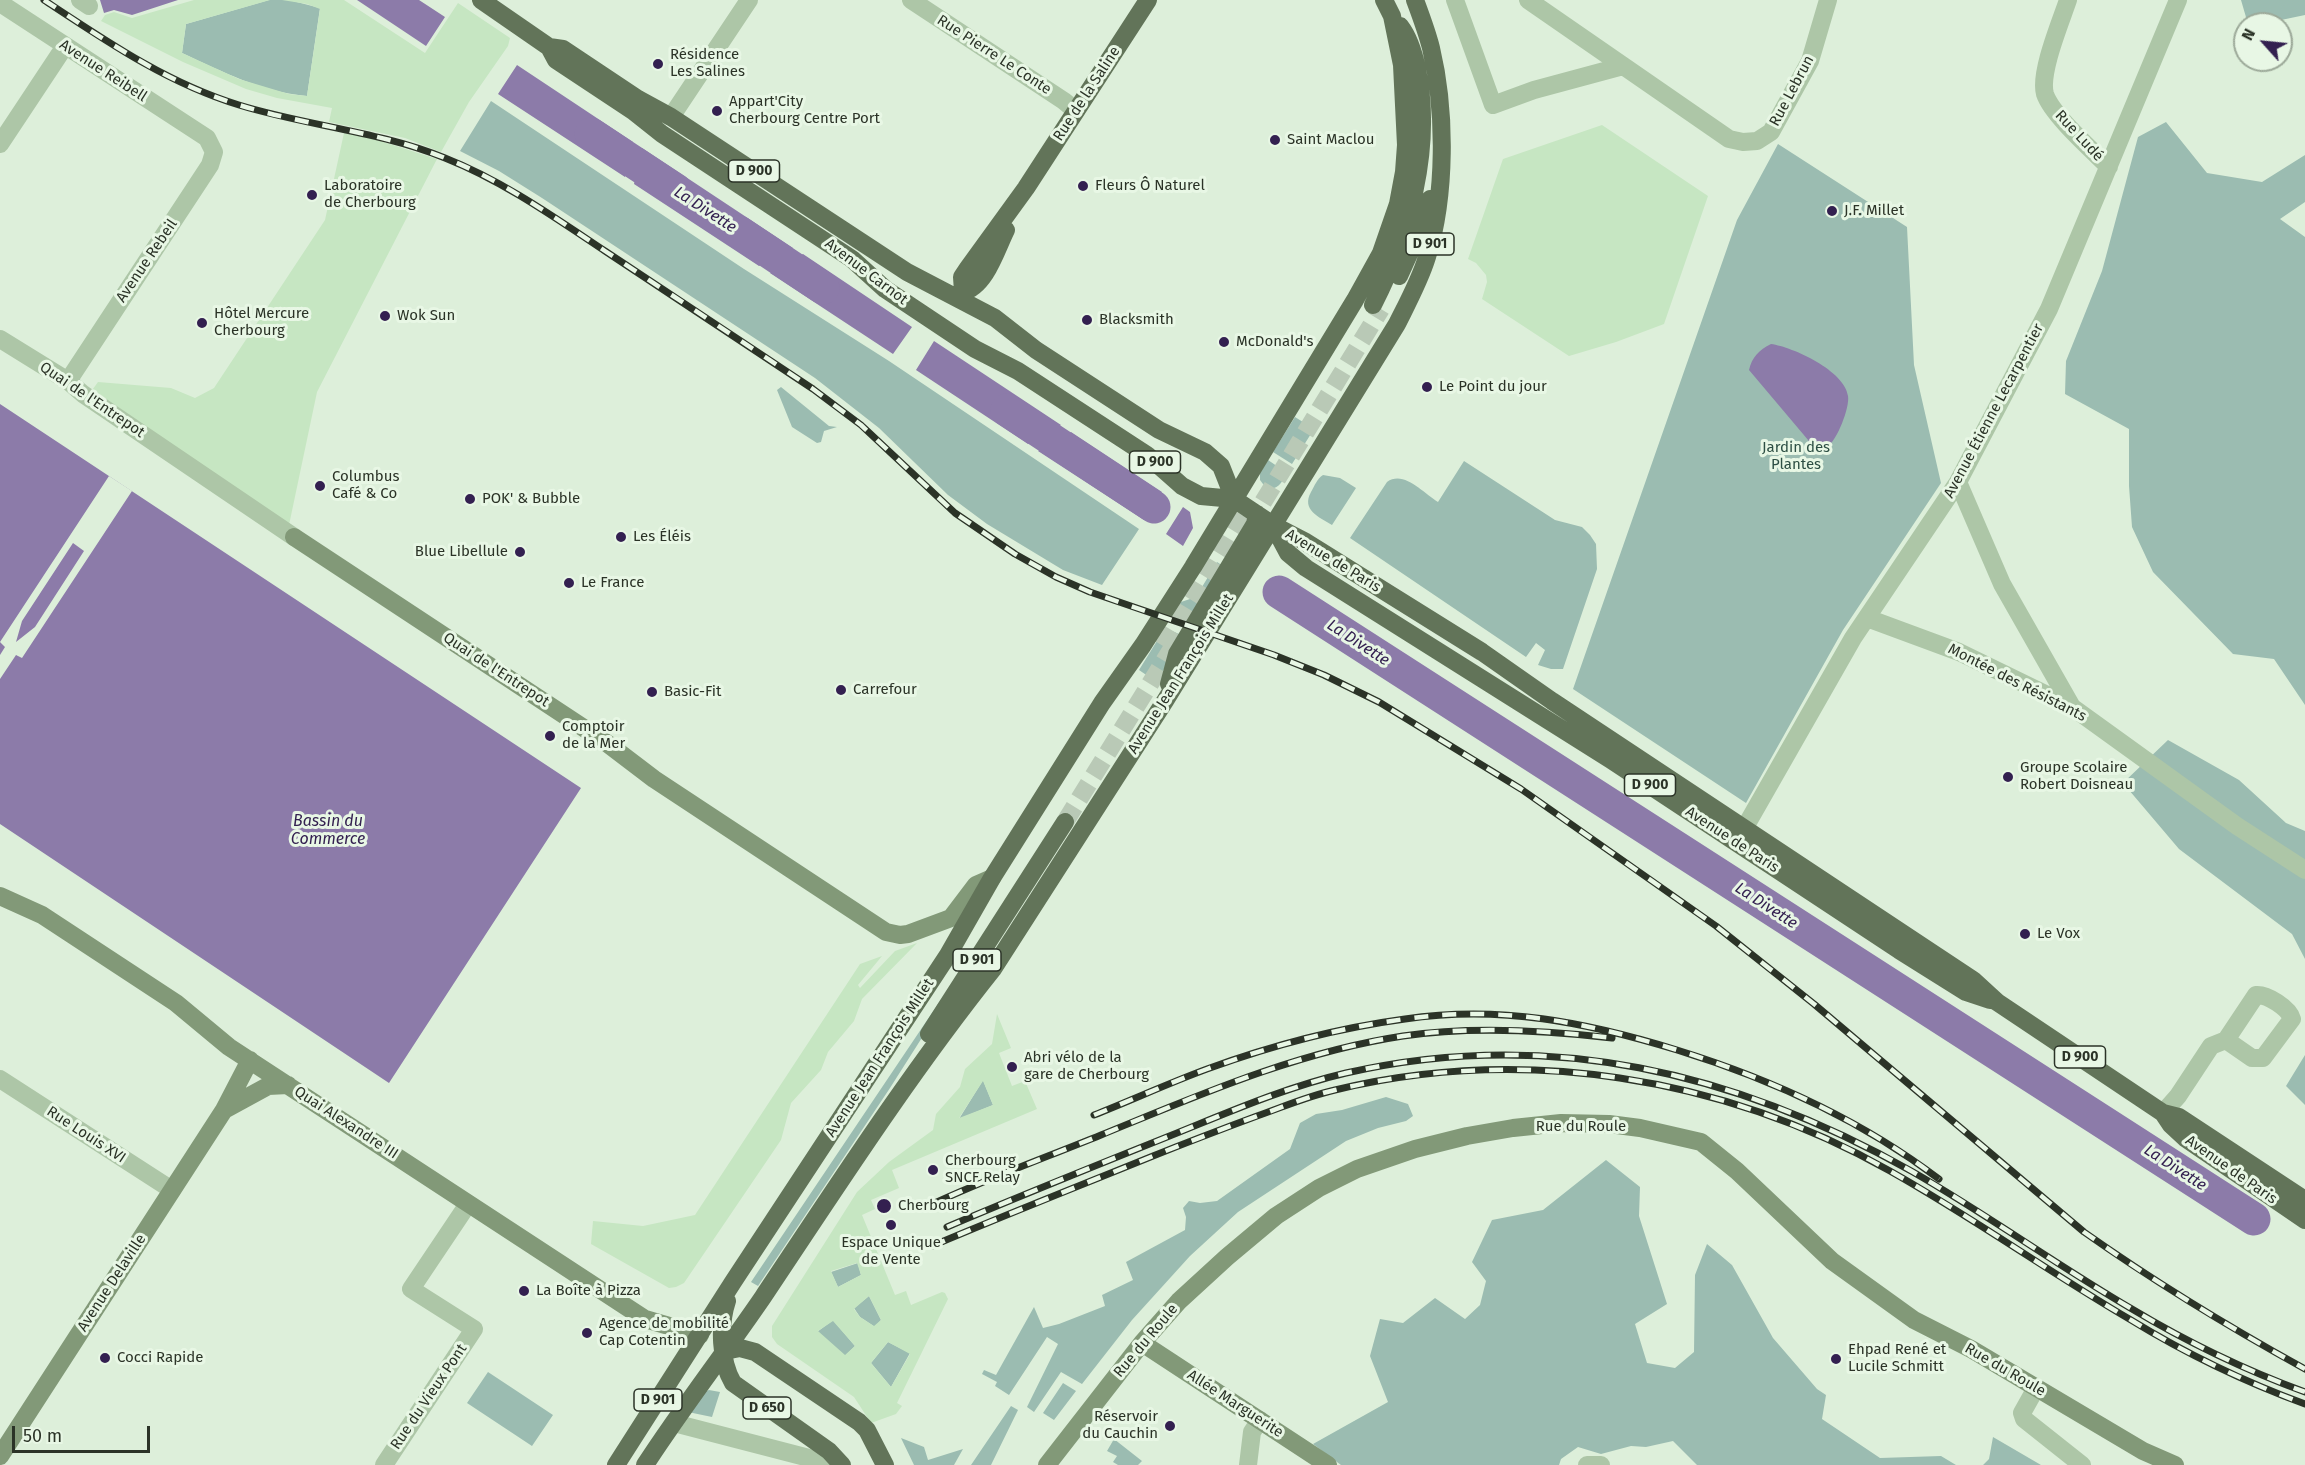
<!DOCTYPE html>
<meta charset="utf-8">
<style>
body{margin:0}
#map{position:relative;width:2305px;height:1465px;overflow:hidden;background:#ddefda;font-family:"Fira Sans",sans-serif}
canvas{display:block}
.north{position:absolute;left:2233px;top:12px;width:60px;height:60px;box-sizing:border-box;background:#e8f7e5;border:2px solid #9ca999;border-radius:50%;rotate:297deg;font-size:16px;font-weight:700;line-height:24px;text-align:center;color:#2b3327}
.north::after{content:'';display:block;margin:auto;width:21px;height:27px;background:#332050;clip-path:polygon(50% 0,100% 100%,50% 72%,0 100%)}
.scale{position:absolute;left:12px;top:1426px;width:138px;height:27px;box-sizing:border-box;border:3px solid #2b3327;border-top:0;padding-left:8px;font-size:18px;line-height:21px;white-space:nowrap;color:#2b3327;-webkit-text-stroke:4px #e8f7e5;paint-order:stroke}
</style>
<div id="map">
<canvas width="2305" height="1465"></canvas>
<div class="north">N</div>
<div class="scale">50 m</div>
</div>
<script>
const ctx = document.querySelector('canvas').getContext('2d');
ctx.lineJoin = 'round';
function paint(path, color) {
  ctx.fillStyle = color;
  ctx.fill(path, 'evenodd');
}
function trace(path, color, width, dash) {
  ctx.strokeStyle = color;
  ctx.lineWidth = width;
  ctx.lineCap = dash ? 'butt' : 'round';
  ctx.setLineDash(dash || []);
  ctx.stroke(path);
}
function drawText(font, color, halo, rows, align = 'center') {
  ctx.font = font + ' "Fira Sans",sans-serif';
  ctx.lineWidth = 6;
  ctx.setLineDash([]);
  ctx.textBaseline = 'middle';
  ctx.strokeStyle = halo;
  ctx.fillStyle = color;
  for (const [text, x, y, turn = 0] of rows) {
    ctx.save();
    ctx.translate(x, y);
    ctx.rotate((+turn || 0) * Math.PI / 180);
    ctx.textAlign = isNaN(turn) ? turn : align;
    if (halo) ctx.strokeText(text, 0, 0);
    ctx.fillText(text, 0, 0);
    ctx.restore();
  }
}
paint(new Path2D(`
 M269,0H289L320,8L307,96C262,92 223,72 182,53L186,24Z
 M2241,0H2305V15L2262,24H2248Z
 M491,101L744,269L889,361L1139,529L1102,585L1063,570L987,524L948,495L879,428L815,378L542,198L499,171L460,151Z
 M2166,122L2207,173L2262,182L2305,155V202L2280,219L2305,237V705L2274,659L2233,654L2153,572L2132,527L2129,486V429L2065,394L2066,361L2102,271L2138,137Z
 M1778,144L1907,227L1914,365L1941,483L1843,630L1746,803L1573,689L1737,220Z
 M781,387L829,426L837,427L824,431L821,442L817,443L792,427L777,390Z
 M1295,417L1314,429L1292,464L1273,452Z
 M1268,460L1287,473C1282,482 1278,491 1266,488L1260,480V473Z
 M1464,461L1555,520L1582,527L1590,535L1596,544L1597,569L1563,669H1551L1538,665L1545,650L1536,643L1526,657L1350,538L1387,482C1404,470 1423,493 1438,502Z
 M1323,475L1340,478L1356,488L1332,525C1319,517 1301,510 1311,492C1315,485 1317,479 1323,475Z
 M1217,562L1223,566L1188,622L1172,616L1181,602L1196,597Z
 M1165,628L1179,634L1158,683L1139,670Z
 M2168,740L2239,780L2286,823L2305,831V959L2292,934L2179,849L2123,783Z
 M940,1001L944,1003L890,1088L758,1286L751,1282Z
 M2305,1055V1105L2286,1086Z
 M983,1080L993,1105L959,1119Z
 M1386,1097L1408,1104L1413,1116L1406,1121L1378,1128L1346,1141L1238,1212L1190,1256L1132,1320L1082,1384L1061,1372L1034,1412L1027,1407L1058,1344L1047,1337L1009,1395L995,1386L997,1382L982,1374L984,1370L996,1375L1034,1307L1043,1328L1059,1324L1105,1306L1102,1295L1133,1280L1126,1262L1185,1230L1186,1217L1183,1208L1189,1201L1200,1203L1217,1201L1290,1149L1300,1123L1316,1114L1342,1110Z
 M1606,1160L1640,1187L1639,1216L1667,1304L1635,1324L1647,1363L1675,1368L1694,1352L1695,1275L1707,1244L1732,1265L1773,1338L1817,1389L1826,1395L1822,1419L1880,1458L1941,1456L1956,1465H1697L1673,1441L1646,1447L1631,1446L1601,1454L1578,1447L1561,1459L1559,1465H1341L1313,1444L1388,1402L1370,1356L1380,1319L1403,1323L1435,1298L1465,1319L1480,1305L1486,1281L1472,1262L1492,1220L1543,1210Z
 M858,1263L861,1275L838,1287L831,1272Z
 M869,1296L881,1320L875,1327L860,1317L854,1308Z
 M833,1320L855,1346L845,1356L817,1332Z
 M888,1342L910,1353L891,1387L871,1363Z
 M488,1372L553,1415L532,1446L467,1403Z
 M1063,1383L1076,1391L1054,1420L1043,1413Z
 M709,1390L720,1392L712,1417L688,1412L704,1392Z
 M1011,1406L1018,1410L991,1465H971Z
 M1993,1437L2041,1465H1983L1989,1459Z
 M901,1438L924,1447L928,1460L963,1449L954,1465H914Z
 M1114,1439L1142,1461L1138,1465H1118L1113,1462L1117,1456L1107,1451Z`), '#9bbcb1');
paint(new Path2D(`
 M194,0H270L186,24L182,53L239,79L289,94L307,96L320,9L307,4L282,0H344L425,53L458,3L510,38L508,46L469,102L441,152L405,138L329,122L332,108L277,98L246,89L183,62L101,21L105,15L114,12L132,18Z
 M1602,125L1708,196L1664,324L1616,342L1569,356L1482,299L1487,282L1486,275L1476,263L1468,259L1503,159Z
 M344,133L371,138L437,159L317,392L289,525L90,393L98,382L171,388L195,398L214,388L325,220Z
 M917,943L862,999L854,1021L828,1052L821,1070L791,1103L781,1140L684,1283L676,1287L669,1288L591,1244L593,1221L643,1226L695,1215L860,964L882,956L858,985L860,988L895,951Z
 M997,1014L1011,1048L999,1053L1012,1086L1025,1081L1037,1109L892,1170L899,1188L871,1200L875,1209L862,1215L895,1295L906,1291L911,1305L942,1292L945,1293L948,1299L897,1403L902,1406L896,1414L871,1423L854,1397L777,1344L772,1337V1326L857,1192L889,1162L933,1130L936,1114L960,1087L965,1069L992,1044ZM983,1081L993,1105L959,1118ZM857,1263L861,1275L838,1287L831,1271ZM869,1296L881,1320L874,1326L860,1317L854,1309ZM833,1321L855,1346L845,1355L818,1331ZM888,1342L910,1354L891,1387L871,1363Z`), '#c6e6c2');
paint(new Path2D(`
 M100,0H178L132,15L114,10L104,13Z
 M357,0H419L445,17L426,46Z
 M517,65L633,142L625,177L498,94Z
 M642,148L793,248L759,266L634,184Z
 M803,254L912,327L893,354L770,273Z
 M934,341L1061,425L1028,444L916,370Z
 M1771,344C1793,347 1845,371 1848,396C1850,407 1837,441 1827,447C1823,449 1818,448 1814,447L1749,370C1752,357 1759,350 1771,344Z
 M0,404L581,788L389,1083L0,824Z
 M1071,432L1162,492L1144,520L1038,451Z
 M1183,507L1190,512L1193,528L1183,546L1166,534Z`), '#8c7ba9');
paint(new Path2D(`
 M109,476L132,491L22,658L16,655L0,679V655L5,647L0,642ZM73,543L84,551L35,627L16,642L22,621Z`), '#ddefda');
trace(new Path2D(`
 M591,134L676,190
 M739,232L823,288
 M1007,410L1154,507
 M1279,592L2254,1219`), '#8c7ba9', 33);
trace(new Path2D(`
 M1249,525L1381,309
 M1163,646L1249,506
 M1065,822L1179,637`), '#b9c9b6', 18, [18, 9]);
trace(new Path2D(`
 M80,0L89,6
 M911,0L1064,101L1076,111
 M1455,0L1493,105L1534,90L1623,66
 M1528,0L1729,139L1743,142L1757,141L1771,132L1810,61L1828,0
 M2068,0C2061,21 2039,73 2045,94C2052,115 2092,150 2109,167
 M0,3L207,138L214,152L210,165L68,381
 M671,117L749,0
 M0,144L65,46
 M0,339L68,381L83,394L294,537
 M1958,482L2002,584L2072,707
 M1867,618L1959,652L2072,707L2237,826L2305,870
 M1744,829L1853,638L1958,482L1969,461L2049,309L2178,0
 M0,1079L172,1190
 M2163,1113L2178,1096L2211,1046L2226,1040L2256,995C2267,994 2289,1008 2292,1019L2263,1058H2252L2226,1040
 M2036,1388L2022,1413L2024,1419L2082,1465
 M674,1423L836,1465
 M384,1465L474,1329L411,1289L468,1204
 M1248,1465L1252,1432L1260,1420
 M1587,1465H1601`), '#adc6a7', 18);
trace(new Path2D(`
 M294,537L608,744L654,779L886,932L900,935L908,934L951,918L976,885L992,878
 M0,896L42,915L176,1003L229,1047L645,1319L700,1335
 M224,1110L268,1086L288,1085
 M1142,1343L1328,1465
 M0,1456L224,1110L250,1060
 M1047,1465L1142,1343L1179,1301L1227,1257L1276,1216L1319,1188L1357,1169L1415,1149L1467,1136L1513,1128L1561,1123L1609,1124L1640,1128L1701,1142L1737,1171L1832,1261L1914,1320L1971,1349L2143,1451L2175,1465`), '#829978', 18);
trace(new Path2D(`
 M481,0L549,47L556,60L633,111L662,134L852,259L885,289L975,349L1018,371L1147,455L1182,486L1201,496L1234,499
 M549,47L563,49L638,99L671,117L907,272L995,318L1036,350L1159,430L1205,452L1221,466L1234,499L1273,525L1304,541L1482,652L1552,701L1973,980L1997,1002L2163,1113L2179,1117L2305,1200
 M1399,276L1418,234L1430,199
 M963,292L962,277L968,268L1026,188L1148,0
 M963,292C986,286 996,250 1006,230
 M1373,305C1409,234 1433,149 1417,69C1414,54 1410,39 1400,26
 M1273,525L1288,553L1306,568L1611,760L1899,950L1966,992L1990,1000
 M1169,684L1177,654L1255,524L1257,514
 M929,1034L1065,822
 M2163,1113L2171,1125L2185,1138L2305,1220
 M727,1301C719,1325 720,1361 733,1383L829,1451L842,1465
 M725,1351L740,1348L755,1352L859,1422L867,1430L885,1465
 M616,1465L733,1282L948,955L992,878L1102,703L1143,645L1193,567L1355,300L1381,253L1398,204L1404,172L1406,145L1402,65L1392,16L1384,0
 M645,1465C682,1408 724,1354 763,1297C837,1186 910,1073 993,969L1165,701L1397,324C1408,302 1420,280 1427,257C1446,195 1446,111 1431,48C1427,32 1421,16 1415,0`), '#627459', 18);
const rail = new Path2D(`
 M44,0C106,41 167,83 239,105C307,126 379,131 445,158C503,181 554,217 605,251C675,297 744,343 813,389L861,425L955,513L1015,554L1056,577L1090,592L1274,655L1324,675L1379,702L1521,789L1716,926L1814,1004L2084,1232C2155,1282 2229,1327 2305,1369
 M1094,1115C1132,1100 1169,1083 1207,1069C1270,1046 1338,1028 1405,1019C1500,1005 1586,1022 1677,1050C1771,1079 1861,1120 1939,1179
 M924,1208C981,1181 1042,1159 1101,1135C1199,1095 1297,1052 1403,1036C1471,1026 1543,1030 1612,1038
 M947,1227C1022,1195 1097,1165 1172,1135C1229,1112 1286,1087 1346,1073C1548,1027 1736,1072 1913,1172C1988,1215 2058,1266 2132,1309C2187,1342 2245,1370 2305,1392
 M932,1246C1005,1215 1079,1186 1153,1156C1188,1142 1222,1129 1257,1116C1283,1107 1308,1096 1335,1090C1522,1045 1722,1076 1890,1171C1972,1217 2049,1272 2131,1320C2185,1353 2245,1382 2305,1404`);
trace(rail, '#2b3327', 7);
trace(rail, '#e8f7e5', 4.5, [14]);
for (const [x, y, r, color] of [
 [658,64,6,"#332050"],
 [717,111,6,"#332050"],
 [1275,140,6,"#332050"],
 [1083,186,6,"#332050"],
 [312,195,6,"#332050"],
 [1832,211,6,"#332050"],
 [385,316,6,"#332050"],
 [1087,320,6,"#332050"],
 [202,323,6,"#332050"],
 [1224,342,6,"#332050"],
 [1427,387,6,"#332050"],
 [320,486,6,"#332050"],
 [470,499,6,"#332050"],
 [621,537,6,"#332050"],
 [520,552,6,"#332050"],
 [569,583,6,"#332050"],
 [841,690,6,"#332050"],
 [652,692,6,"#332050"],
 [550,736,6,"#332050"],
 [2008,777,6,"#332050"],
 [2025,934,6,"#332050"],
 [1012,1067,6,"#332050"],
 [933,1170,6,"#332050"],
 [884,1206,8,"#332050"],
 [891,1225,6,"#332050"],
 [524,1291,6,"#332050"],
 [587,1333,6,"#332050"],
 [105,1358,6,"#332050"],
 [1836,1359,6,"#332050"],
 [1170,1426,6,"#332050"]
]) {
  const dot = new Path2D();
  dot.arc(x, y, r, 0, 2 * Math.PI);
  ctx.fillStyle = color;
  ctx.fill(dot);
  trace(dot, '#e8f7e5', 2);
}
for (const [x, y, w] of [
 [754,171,51],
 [1430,244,48],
 [1155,462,51],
 [1650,785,51],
 [977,960,48],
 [2080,1057,51],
 [658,1400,48],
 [767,1408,48]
]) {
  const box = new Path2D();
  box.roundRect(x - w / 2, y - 11, w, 22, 4.5);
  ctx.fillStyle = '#e8f7e5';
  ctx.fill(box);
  trace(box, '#2b3327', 1.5);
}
drawText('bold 14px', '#2b3327', null, [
 ["D 900",754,171],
 ["D 901",1430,244],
 ["D 900",1155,462],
 ["D 900",1650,785],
 ["D 901",977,960],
 ["D 900",2080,1057],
 ["D 901",658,1400],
 ["D 650",767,1408]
]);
drawText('15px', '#2b3327', '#e8f7e5', [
 ["Résidence",670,55],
 ["Les Salines",670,72],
 ["Appart'City",729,102],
 ["Cherbourg Centre Port",729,119],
 ["Saint Maclou",1287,140],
 ["Laboratoire",324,186],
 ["de Cherbourg",324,203],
 ["Fleurs Ô Naturel",1095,186],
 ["J.F. Millet",1844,211],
 ["Hôtel Mercure",214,314],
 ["Cherbourg",214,331],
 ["Wok Sun",397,316],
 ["Blacksmith",1099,320],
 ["McDonald's",1236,342],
 ["Le Point du jour",1439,387],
 ["Columbus",332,477],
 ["Café & Co",332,494],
 ["POK' & Bubble",482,499],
 ["Les Éléis",633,537],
 ["Blue Libellule",508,552,"right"],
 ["Le France",581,583],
 ["Carrefour",853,690],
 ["Basic-Fit",664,692],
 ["Comptoir",562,727],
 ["de la Mer",562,744],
 ["Groupe Scolaire",2020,768],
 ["Robert Doisneau",2020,785],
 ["Le Vox",2037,934],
 ["Abri vélo de la",1024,1058],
 ["gare de Cherbourg",1024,1075],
 ["Cherbourg",945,1161],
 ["SNCF Relay",945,1178],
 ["Cherbourg",898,1206],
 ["Espace Unique",891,1243,"center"],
 ["de Vente",891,1260,"center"],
 ["La Boîte à Pizza",536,1291],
 ["Agence de mobilité",599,1324],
 ["Cap Cotentin",599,1341],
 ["Ehpad René et",1848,1350],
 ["Lucile Schmitt",1848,1367],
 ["Cocci Rapide",117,1358],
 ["Réservoir",1158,1417,"right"],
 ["du Cauchin",1158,1434,"right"]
], 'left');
drawText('15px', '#2b3327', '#e8f7e5', [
 ["Rue Pierre Le Conte",994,55,33],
 ["Avenue Reibell",103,71,33],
 ["Rue Lebrun",1792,91,-62],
 ["Rue de la Saline",1087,94,-57],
 ["Rue Ludé",2079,136,47],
 ["Avenue Rebeil",147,261,-56],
 ["Avenue Carnot",866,272,37],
 ["Quai de l'Entrepot",92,400,34],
 ["Avenue Étienne Lecarpentier",1994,411,-62],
 ["Avenue de Paris",1333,561,31],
 ["Quai de l'Entrepot",496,670,33],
 ["Avenue Jean François Millet",1181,674,-58],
 ["Montée des Résistants",2017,683,27],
 ["Avenue de Paris",1732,840,33],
 ["Avenue Jean François Millet",880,1058,-57],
 ["Quai Alexandre III",346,1123,33],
 ["Rue du Roule",1581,1127],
 ["Rue Louis XVI",86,1135,33],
 ["Avenue de Paris",2231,1170,35],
 ["Avenue Delaville",112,1283,-57],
 ["Rue du Roule",1146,1341,-50],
 ["Rue du Roule",2005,1370,30],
 ["Rue du Vieux Pont",429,1397,-56],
 ["Allée Marguerite",1235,1404,33]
]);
drawText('15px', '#2d4f44', '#e8f7e5', [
 ["Jardin des",1796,448],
 ["Plantes",1796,465]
]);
drawText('italic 16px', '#332050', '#e8f7e5', [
 ["La Divette",705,210,33],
 ["La Divette",1358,643,33],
 ["Bassin du",328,822],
 ["Commerce",328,840],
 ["La Divette",1766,906,33],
 ["La Divette",2175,1168,33]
]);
</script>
